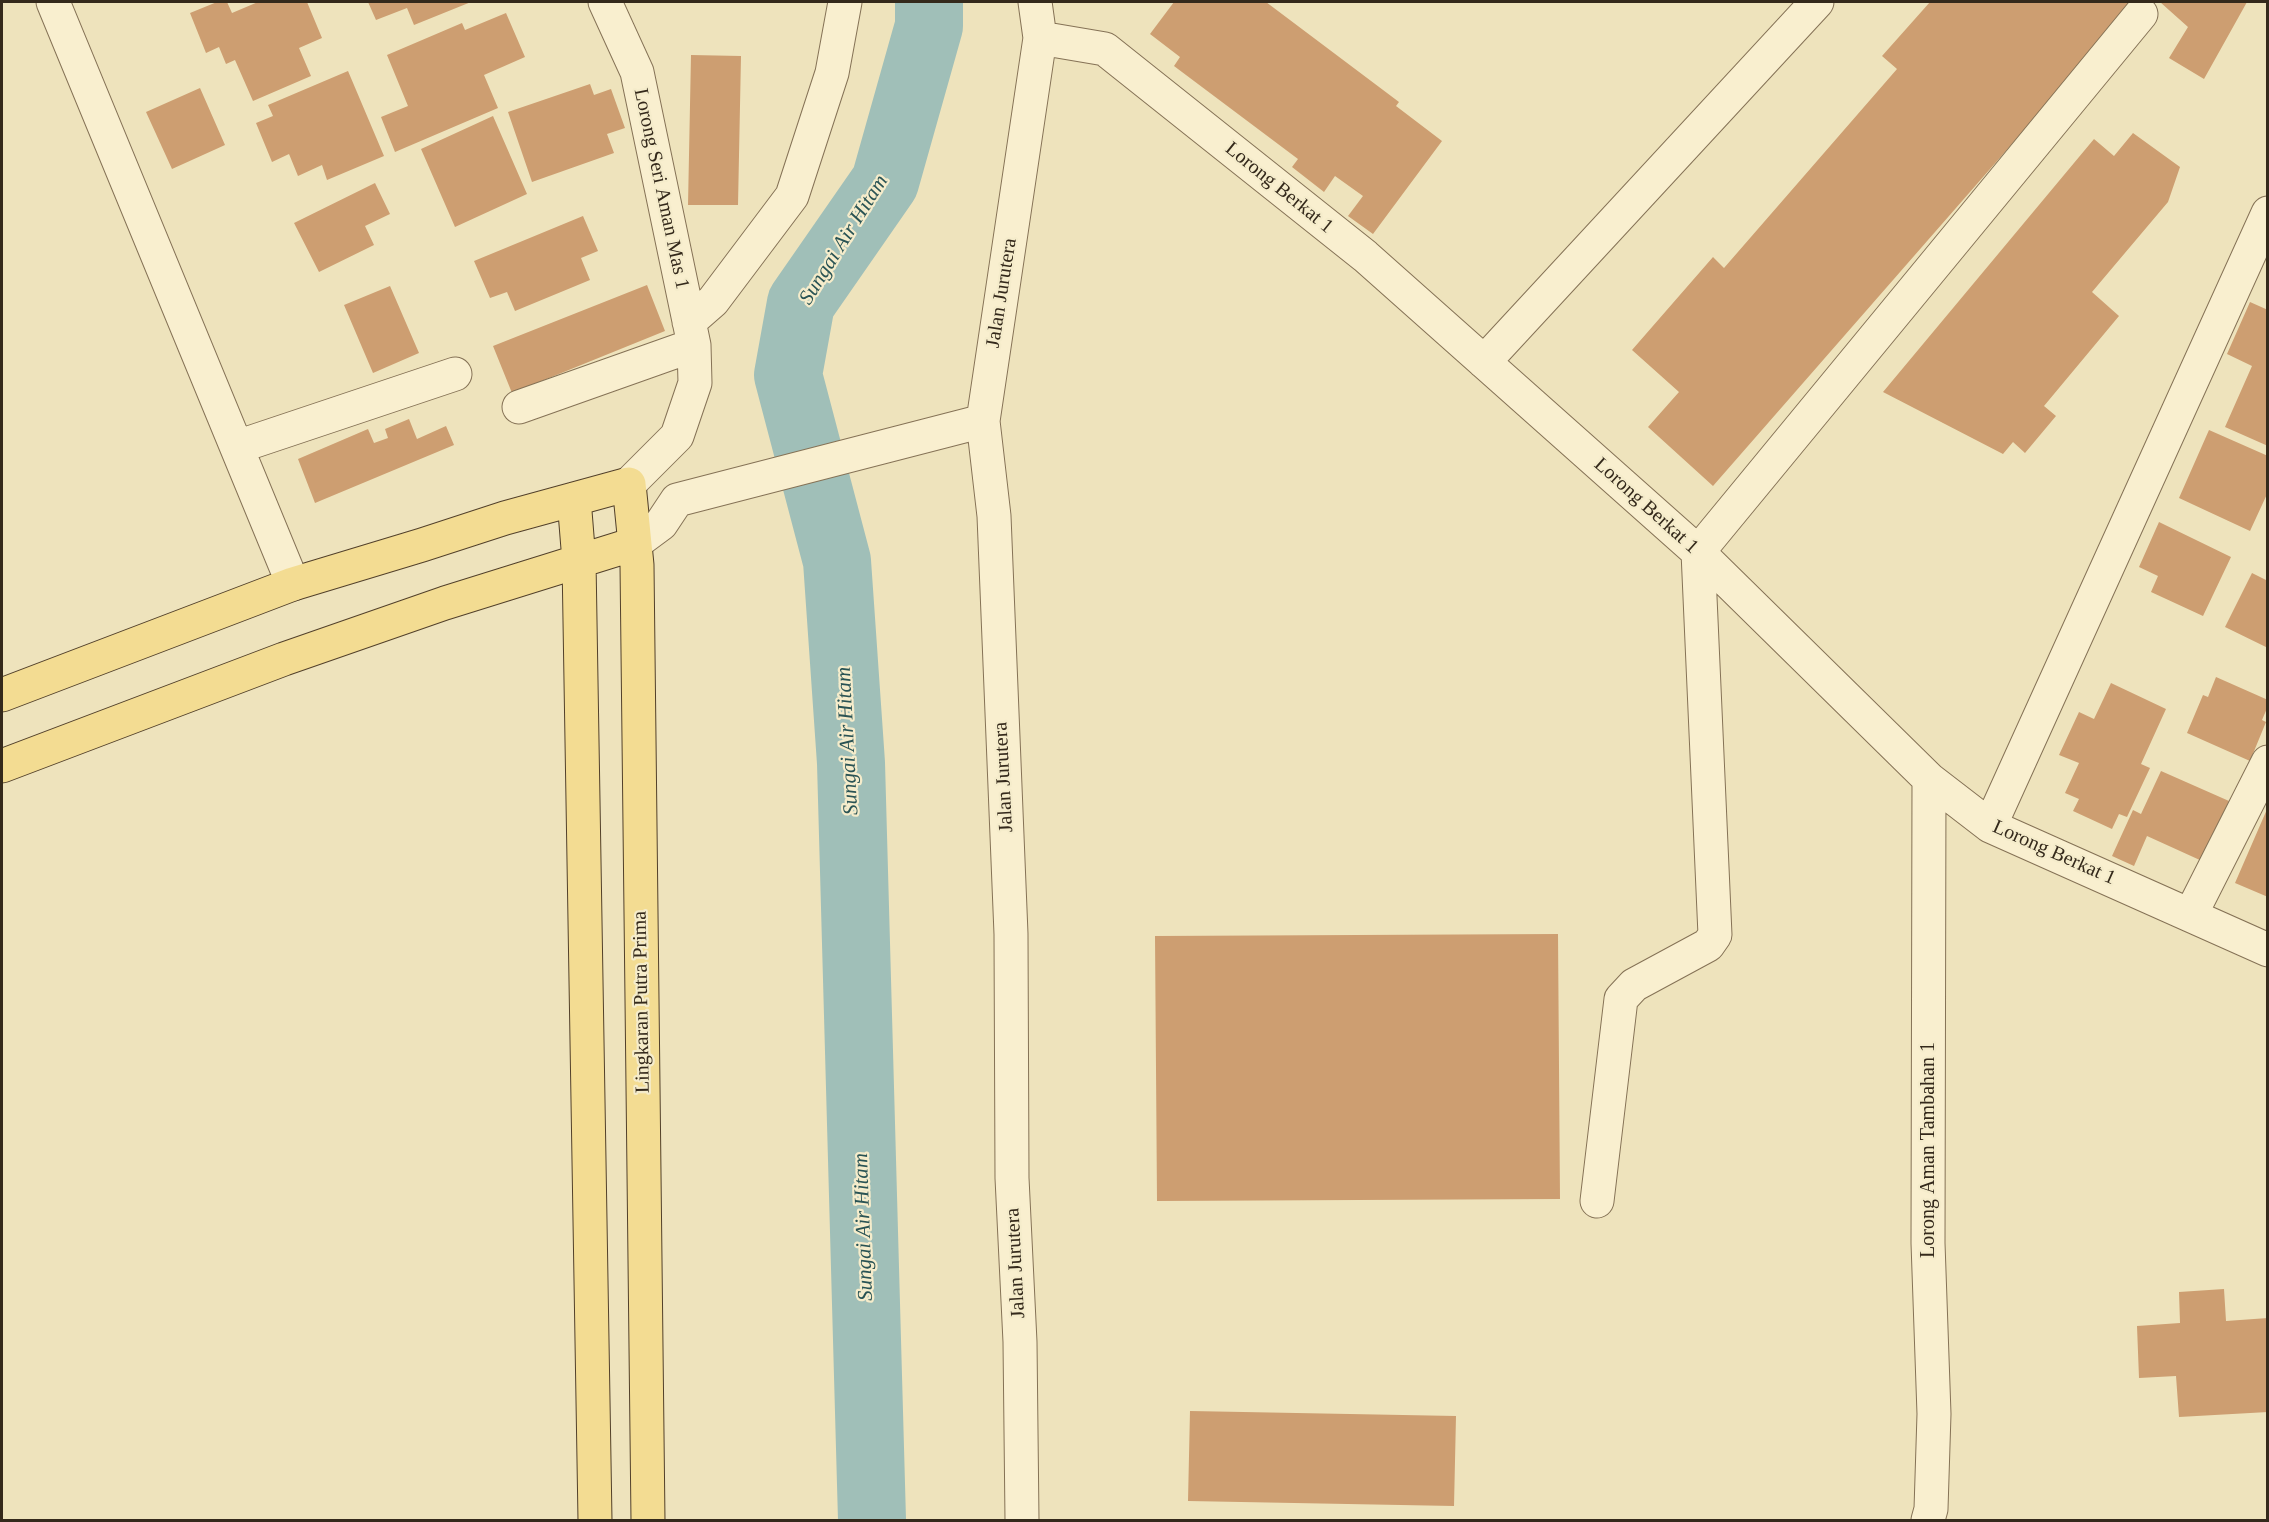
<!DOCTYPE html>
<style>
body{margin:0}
#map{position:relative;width:2269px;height:1522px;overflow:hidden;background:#eee3bc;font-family:"Times New Roman",serif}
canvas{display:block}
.frame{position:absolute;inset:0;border:3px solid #34291b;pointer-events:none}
</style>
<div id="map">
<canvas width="2269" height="1522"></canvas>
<div class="frame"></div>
</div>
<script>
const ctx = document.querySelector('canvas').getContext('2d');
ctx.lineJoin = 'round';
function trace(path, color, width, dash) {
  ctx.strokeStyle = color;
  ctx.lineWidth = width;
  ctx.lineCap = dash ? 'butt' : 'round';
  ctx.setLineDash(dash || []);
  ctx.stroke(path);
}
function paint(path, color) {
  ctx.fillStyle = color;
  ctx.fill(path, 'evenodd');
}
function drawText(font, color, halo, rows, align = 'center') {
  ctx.font = font + ' "Times New Roman",serif';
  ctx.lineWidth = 4.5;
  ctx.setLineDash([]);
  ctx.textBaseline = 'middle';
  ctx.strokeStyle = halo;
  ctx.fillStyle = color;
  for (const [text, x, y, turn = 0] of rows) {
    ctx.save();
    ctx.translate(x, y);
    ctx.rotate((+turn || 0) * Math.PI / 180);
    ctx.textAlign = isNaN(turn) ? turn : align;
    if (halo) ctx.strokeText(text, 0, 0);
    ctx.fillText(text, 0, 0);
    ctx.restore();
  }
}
trace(new Path2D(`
 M872,1520L851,763L837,561L788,375L801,303L885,182L929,26V2`), '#a0bfb8', 68);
paint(new Path2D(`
 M217,2H227L232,13L258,2H307L322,38L299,48L311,76L253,101L235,60L226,64L219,47L206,53L190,13Z
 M368,2H471L414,25L407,8L376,20Z
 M1174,2H1266L1399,102L1396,106L1442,141L1373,234L1348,216L1363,196L1335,176L1324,192L1292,167L1298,159L1174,66L1180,57L1150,34Z
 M1930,2H2136L1713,486L1648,427L1679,392L1632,350L1713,257L1724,268L1897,69L1882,56Z
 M2160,2H2247L2204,79L2169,58L2188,27Z
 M506,13L525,57L484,75L498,108L395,152L381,117L408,106L387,55L462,23L465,30Z
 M691,55L741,56L738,205H688Z
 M348,71L384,156L327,180L322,165L298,176L289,154L272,162L256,123L273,116L268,105Z
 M590,84L594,95L611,89L625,128L607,134L614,153L532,182L508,112Z
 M200,88L225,145L172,169L146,112Z
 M493,116L527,194L455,227L421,149Z
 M2133,133L2180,167L2168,202L2092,292L2119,316L2044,406L2056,416L2025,453L2013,442L2003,454L1883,392L2094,139L2114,156Z
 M375,183L390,214L365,226L374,245L319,272L294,223Z
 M583,216L598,251L581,258L590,280L515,311L507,292L490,298L474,261Z
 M647,285L665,331L512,393L493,346Z
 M390,286L419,353L373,373L344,305Z
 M2250,302L2268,310V446L2225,427L2252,366L2227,354Z
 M409,419L417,439L446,426L454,445L315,503L298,459L368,429L374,443L388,438L385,429Z
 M2209,430L2268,456V492L2250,531L2179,498Z
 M2159,522L2231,557L2203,616L2151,592L2158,576L2139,567Z
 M2252,573L2268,581V648L2225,627Z
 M2216,677L2268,700V706L2262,720L2266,722L2250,761L2187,733L2203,695L2208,697Z
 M2111,683L2166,709L2141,764L2150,768L2127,817L2119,814L2112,829L2073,811L2079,799L2065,793L2079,763L2059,755L2079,712L2094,719Z
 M2161,771L2229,801L2202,861L2147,836L2134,866L2112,856L2133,810L2141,814Z
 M2268,807V897L2235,883Z
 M1558,934L1560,1199L1157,1201L1155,936Z
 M2224,1289L2226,1321L2268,1318V1412L2179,1417L2176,1376L2139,1378L2137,1326L2180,1323L2179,1292Z
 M1190,1411L1456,1416L1454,1506L1188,1501Z`), '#cd9e71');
const minor = new Path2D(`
 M53,2L293,584
 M605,2L637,72L694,345L695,383L677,436L629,484
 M1040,38L1105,49L1365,256L1698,552L1929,779L1990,826L2268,950
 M689,322L713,301L792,196L832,73L845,2
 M1484,362L1817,2
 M519,407L694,345
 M237,447L455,374
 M634,544L661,524L677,500L983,421
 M1990,826L2268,213
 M2191,914L2268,762
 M1597,1201L1621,999L1634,985L1708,945L1715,935L1698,552L2141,14
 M1022,1520L1020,1342L1012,1178L1011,934L994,516L983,421L1040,38L1035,2
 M1928,1520L1931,1509L1934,1414L1928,1243L1929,779`);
const major = new Path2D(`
 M574,499L579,561L595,1520
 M2,695L293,584L422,545L505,518L629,484L637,565L648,1520
 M2,766L284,659L445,603L634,544`);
trace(minor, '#857256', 35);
trace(major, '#52402a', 35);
trace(minor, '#f9efcf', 33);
trace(major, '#f3dc92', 33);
drawText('20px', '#34291b', '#f5eccb', [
 ["Lorong Berkat 1",1279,188,39],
 ["Lorong Seri Aman Mas 1",661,189,78],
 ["Jalan Jurutera",1002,293,-81],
 ["Lorong Berkat 1",1646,506,42],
 ["Jalan Jurutera",1004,777,-93],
 ["Lorong Berkat 1",2054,853,24],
 ["Lingkaran Putra Prima",642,1002,-91],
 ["Lorong Aman Tambahan 1",1929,1150,-90],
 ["Jalan Jurutera",1016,1263,-93]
]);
drawText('italic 21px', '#295354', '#f5eccb', [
 ["Sungai Air Hitam",844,240,-58],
 ["Sungai Air Hitam",848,741,-93],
 ["Sungai Air Hitam",864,1227,-92]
]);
</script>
